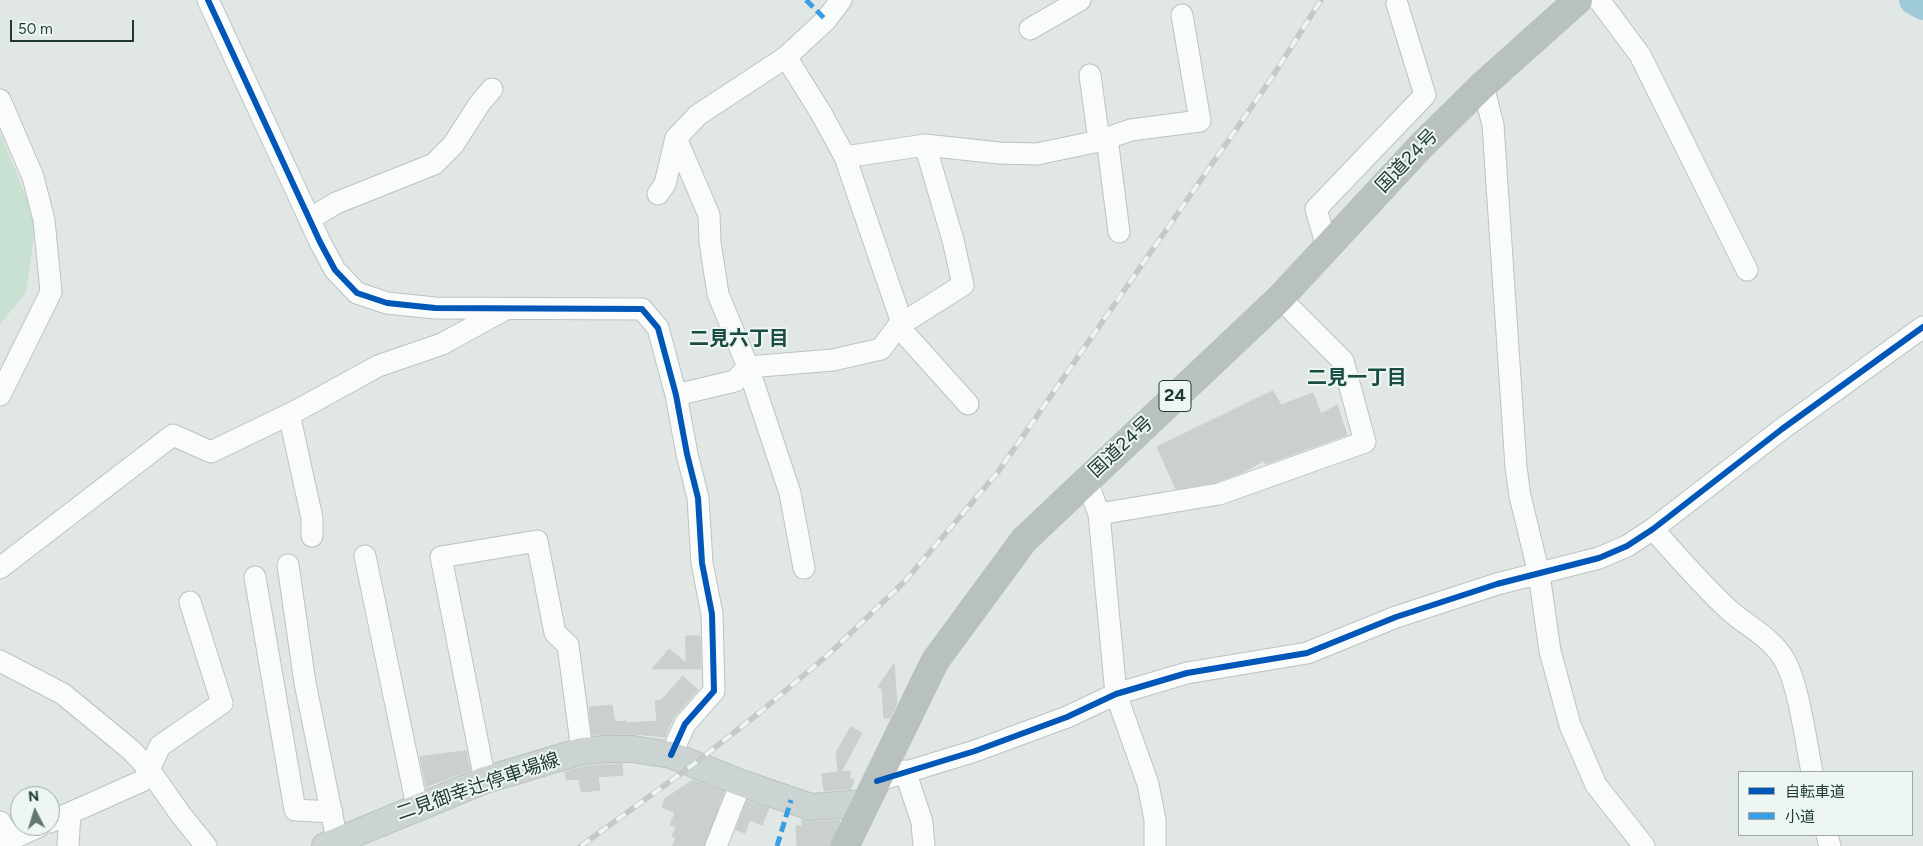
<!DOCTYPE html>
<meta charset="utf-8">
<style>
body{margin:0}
#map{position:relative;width:1923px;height:846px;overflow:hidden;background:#e0e7e4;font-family:Figtree,"Noto Sans JP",sans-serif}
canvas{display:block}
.legend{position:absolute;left:1738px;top:771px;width:175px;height:65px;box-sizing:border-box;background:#edf6f3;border:1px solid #9aaaa7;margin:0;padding:6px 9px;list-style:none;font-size:15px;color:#1e3934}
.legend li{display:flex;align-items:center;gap:10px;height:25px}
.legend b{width:25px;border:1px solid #9aaaa7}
.north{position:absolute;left:10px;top:786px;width:50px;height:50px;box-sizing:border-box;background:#edf6f3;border:1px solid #9aaaa7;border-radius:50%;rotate:355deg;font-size:14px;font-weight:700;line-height:20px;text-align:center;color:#1e3934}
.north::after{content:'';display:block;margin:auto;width:18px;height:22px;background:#627672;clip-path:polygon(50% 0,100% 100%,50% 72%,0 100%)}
.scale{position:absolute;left:10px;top:20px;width:124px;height:22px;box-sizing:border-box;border:2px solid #1e3934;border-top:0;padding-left:6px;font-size:15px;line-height:18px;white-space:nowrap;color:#1e3934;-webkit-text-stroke:4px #edf6f3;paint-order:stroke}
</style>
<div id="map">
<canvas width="1923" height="846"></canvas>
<ul class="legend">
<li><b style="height:6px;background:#0057b8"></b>自転車道</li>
<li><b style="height:6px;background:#3c9ee2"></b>小道</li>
</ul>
<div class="north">N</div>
<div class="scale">50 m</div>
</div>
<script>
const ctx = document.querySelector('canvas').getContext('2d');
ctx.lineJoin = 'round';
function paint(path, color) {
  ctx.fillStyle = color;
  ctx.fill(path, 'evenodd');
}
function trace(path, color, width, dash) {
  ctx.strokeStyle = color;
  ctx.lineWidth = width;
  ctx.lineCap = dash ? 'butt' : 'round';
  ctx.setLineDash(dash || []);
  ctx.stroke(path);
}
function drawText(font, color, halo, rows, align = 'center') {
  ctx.font = font + ' Figtree,"Noto Sans JP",sans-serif';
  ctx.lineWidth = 4;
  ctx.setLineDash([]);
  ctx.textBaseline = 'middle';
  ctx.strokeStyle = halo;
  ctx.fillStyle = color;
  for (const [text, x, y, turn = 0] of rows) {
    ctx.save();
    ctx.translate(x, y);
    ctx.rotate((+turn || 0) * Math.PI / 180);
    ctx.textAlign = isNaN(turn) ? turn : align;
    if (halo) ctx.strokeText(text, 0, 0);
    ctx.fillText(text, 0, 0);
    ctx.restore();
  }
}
paint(new Path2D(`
 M0,132L36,221L26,293L0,324Z`), '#c8e1d2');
trace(new Path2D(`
 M1914,0L1923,5`), '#9ecad7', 30);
const building = new Path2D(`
 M1273,391L1281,405L1313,393L1321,414L1337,405L1347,435L1265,464L1264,460L1246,471L1216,482L1176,489L1157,447Z
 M686,636H700L701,669H652L669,649L686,663Z
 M894,664L897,703L890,718H884L882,689L878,687Z
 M683,676L698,690L673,718L665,737L633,734L592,735L589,707L612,705L615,722L626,721L627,723L657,721L655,701L661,700Z
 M851,727L862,733L841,772L850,771V779H854L851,789L824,791L822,774L838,772L836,753Z
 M466,751L470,770L426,787L420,757Z
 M622,764L623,775L598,777L600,790L581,792L579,779L566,780L565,772L585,766Z
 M693,780L724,792L704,846H672L676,838L672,836L676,827L670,825L675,813L662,807L665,799Z
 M747,801L769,808L762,825L750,820L745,833L736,830Z
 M802,820L812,822L840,820L830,846H797L796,826H802Z`);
paint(building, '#cad0ce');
trace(building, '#c9cfcd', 1);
const minor = new Path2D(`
 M208,0L320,242L335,270L357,293L387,303L435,308L642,309L658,328L676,395L687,454L698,498L702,563L712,614L714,691L685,724L671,755
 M841,0L826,20L786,57L821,113L845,157L902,323
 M1599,0L1640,55L1747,270
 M1030,29L1080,0
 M786,57L698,115L676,138L709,215L710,242L718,294L748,367L790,493L804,568
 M1090,75L1099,141
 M1483,85L1493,125L1516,467L1520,496L1539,574L1550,651L1570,725L1596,785L1644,846
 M0,100L33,177L44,220L51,292L0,395
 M1107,138L1119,232
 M845,157L925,145L999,153L1037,154L1099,141L1131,130L1200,121L1182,15
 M658,194L665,184L676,138
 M310,219L336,203L434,164L453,145L480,103L492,89
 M1327,247L1316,209L1425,95L1397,4
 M898,326L968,404
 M676,395L735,381L748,367L833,360L881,349L898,326L963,285L953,240L925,145
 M289,414L312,518V536
 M1086,479L1099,514L1116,694L1148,784L1155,820V846
 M1099,514L1219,494L1365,442L1343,361L1280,298
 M1653,529C1678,557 1702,585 1729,610C1748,627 1773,638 1785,661C1799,686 1806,743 1812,772
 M365,556L417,806
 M288,565L305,683L337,840
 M0,568L173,435L211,452L298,410L378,366L442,344L504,310
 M255,577L295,810L332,812
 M0,661L63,694L131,750L148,768L181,815L206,846
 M905,771L922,822L924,846
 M485,780L441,557L537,541L555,633L568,645L582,751
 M877,781L975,751L1067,717L1116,694L1187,673L1307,653L1396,617L1497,584L1599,558L1627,546L1653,529L1782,429L1923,327
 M0,822L11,839
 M50,822L144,780L160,746L222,703L190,602
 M1827,835L1830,846
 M0,844L40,826
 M68,846L70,813
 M716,846L741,783`);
const major = new Path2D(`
 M325,846L485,780L582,751L606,749H633L671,755L741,783L811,807L866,803`);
const highway = new Path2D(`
 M845,846L935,661L1024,540L1280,298L1421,146L1483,85L1578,0`);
trace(minor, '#bdc3c1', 23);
trace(major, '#bac3c1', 28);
trace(highway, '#bac3c1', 29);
trace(minor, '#fafbfb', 21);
trace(major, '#cbd4d2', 26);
trace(highway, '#b8c1bf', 28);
const rail = new Path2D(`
 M581,846L694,764L759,713L829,654L905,581L998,472L1271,79L1321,0`);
trace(rail, '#c5c9c8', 5.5);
trace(rail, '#edf6f3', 4, [11]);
trace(new Path2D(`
 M806,0L826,20
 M777,846L791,800`), '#3c9ee2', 5, [10, 5]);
trace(new Path2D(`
 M208,0L320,242L335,270L357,293L387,303L435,308L642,309L658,328L676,395L687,454L698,498L702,563L712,614L714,691L685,724L671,755
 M877,781L975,751L1067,717L1116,694L1187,673L1307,653L1396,617L1497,584L1599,558L1627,546L1653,529L1782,429L1923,327`), '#0057b8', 6);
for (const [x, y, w] of [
 [1175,396,32]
]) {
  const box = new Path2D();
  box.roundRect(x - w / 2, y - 15.5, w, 31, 4);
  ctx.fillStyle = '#edf6f3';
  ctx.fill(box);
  trace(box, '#1e3934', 1);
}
drawText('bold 18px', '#1e3934', null, [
 ["24",1175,396]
]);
drawText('19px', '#1e3934', '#edf6f3', [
 ["国道24号",1407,161,-46],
 ["国道24号",1121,447,-43],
 ["二見御幸辻停車場線",478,787,-19]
]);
drawText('bold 20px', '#1a4c44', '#edf6f3', [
 ["二見六丁目",739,339],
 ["二見一丁目",1357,378]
]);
</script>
